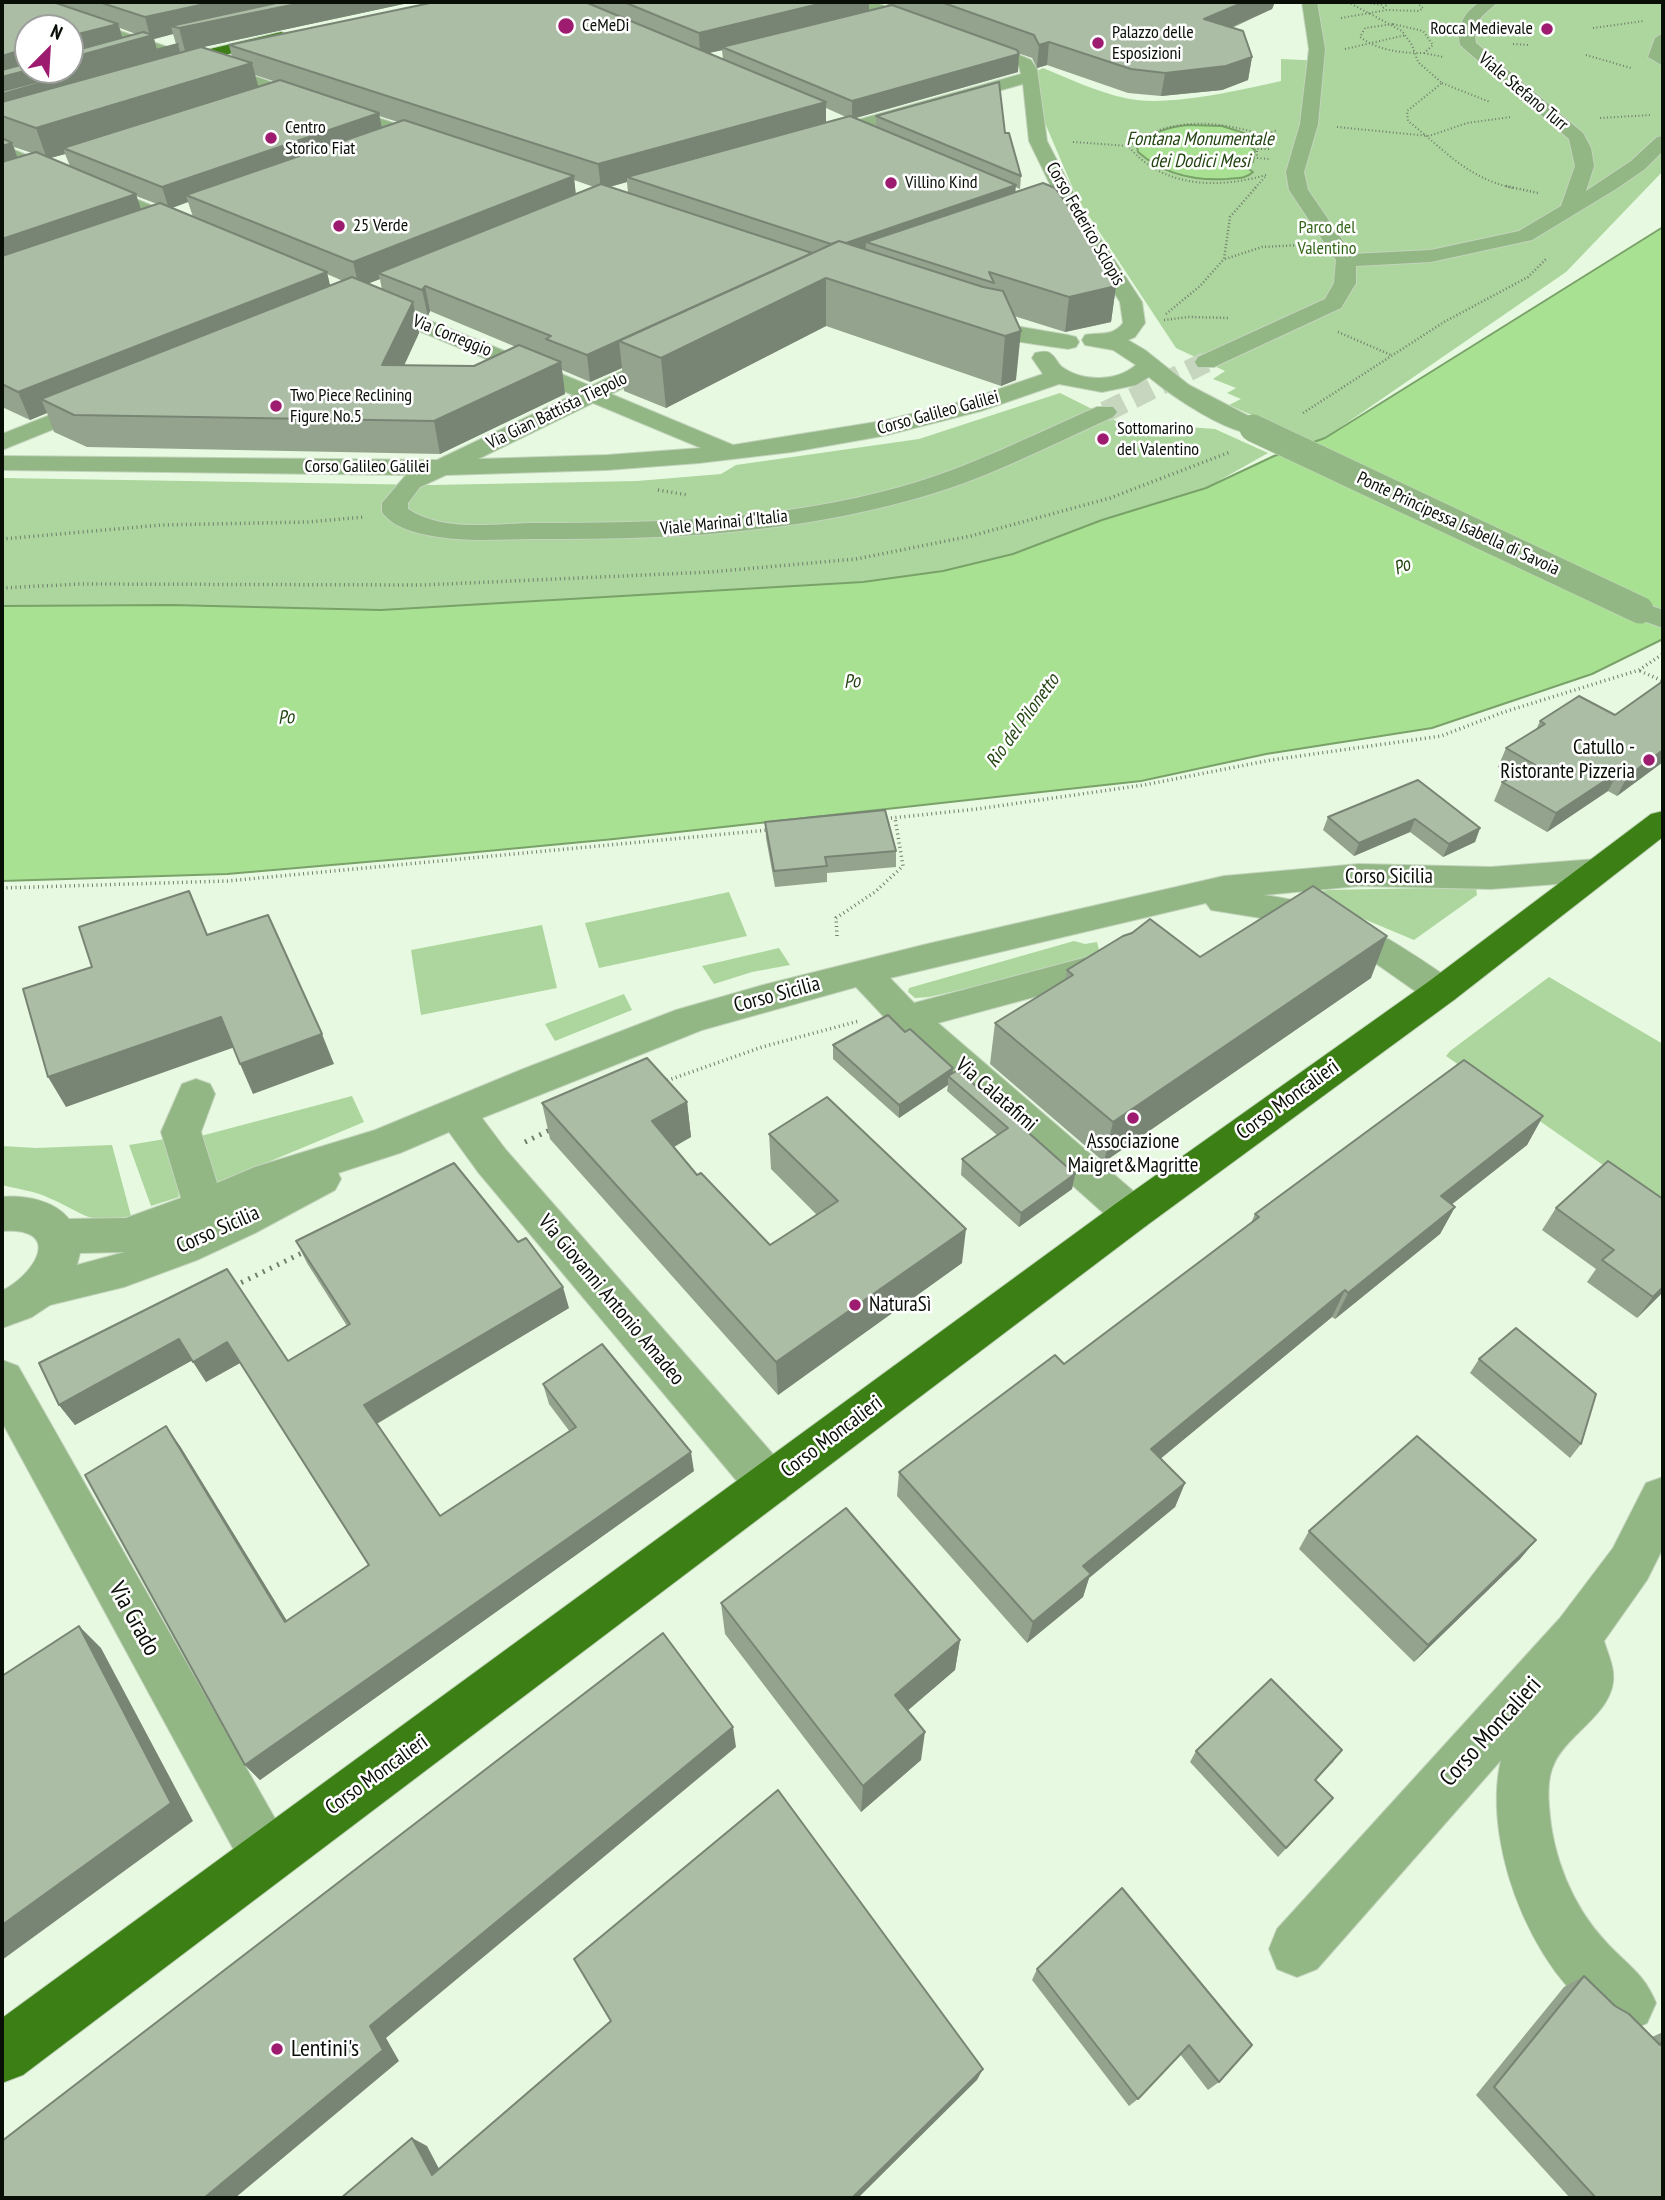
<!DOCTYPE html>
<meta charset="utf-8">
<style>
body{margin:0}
#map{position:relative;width:1665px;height:2200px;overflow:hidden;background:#e7f9e0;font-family:"PT Sans Narrow",sans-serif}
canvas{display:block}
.frame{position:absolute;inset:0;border:4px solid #090f07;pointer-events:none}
.north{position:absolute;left:14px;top:14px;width:70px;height:70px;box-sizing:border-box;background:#fff;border:2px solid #9d9f9c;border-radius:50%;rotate:24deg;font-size:19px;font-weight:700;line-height:28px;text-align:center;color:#090f07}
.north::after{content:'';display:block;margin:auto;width:24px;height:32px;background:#9e1c6f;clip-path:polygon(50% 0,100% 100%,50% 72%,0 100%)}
</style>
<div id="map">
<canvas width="1665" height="2200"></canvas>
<div class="frame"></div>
<div class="north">N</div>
</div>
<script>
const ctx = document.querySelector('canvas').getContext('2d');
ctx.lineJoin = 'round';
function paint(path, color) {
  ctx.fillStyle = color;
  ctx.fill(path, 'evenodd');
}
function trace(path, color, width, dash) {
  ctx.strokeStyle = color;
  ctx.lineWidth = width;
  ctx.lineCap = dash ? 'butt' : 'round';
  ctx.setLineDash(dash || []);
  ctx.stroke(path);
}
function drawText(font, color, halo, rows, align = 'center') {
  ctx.font = font + ' "PT Sans Narrow",sans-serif';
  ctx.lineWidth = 5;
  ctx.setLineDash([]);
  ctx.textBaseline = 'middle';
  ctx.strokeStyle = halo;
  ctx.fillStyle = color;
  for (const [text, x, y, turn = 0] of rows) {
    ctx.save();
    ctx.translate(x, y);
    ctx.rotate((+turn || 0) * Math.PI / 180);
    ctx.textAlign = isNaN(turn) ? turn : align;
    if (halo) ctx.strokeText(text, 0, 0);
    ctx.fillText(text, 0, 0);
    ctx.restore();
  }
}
paint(new Path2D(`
 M1317,2H1663V171L1566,272L1325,438L1313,442L1229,405L1241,399L1227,393L1236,388L1213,379L1225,371L1176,348L1077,198L1045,123L1033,73L1043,68C1070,79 1097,92 1125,98C1165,108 1240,90 1281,81V59L1324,61Z
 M1060,393L1118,422L1215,429L1268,453L1206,488L1102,520L1013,555L943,571L863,582L381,610L171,605L2,606V478L432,485L637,481L721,474L736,465L919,439Z
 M1476,887L1477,895L1414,940L1328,904L1319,896L1322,891L1328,890Z
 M729,892L747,936L599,968L585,923Z
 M542,925L557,988L421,1015L411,950Z
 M1074,941L1085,944L1097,942L1101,958L929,997L915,998L908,992L909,988Z
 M779,948L790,965L752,972L714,984L702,966Z
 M1549,977L1663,1044V1197L1659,1201L1652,1199L1446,1056L1450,1051Z
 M624,994L632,1010L555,1041L545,1024Z
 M352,1096L364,1122L211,1186L197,1137Z
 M171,1138L179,1197L151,1206L129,1145Z
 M112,1145L131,1216C84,1224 89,1215 49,1198C35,1191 17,1189 2,1185V1146L36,1148Z`), '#acd69d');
const water = new Path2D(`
 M1188,125L1222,126L1244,133L1245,136L1240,139L1255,150L1253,162L1244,166L1253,172C1246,179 1236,178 1227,179C1194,181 1162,173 1138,152L1137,146C1152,132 1168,127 1188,125Z
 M1663,227V639L1592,674L1432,728L1266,754L1141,781L614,839L424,857L227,874L2,881V606L171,605L381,610L863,582L943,571L1013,554L1102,520L1206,488L1274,456L1325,438Z`);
paint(water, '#a9e193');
trace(water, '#79a269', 2);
trace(new Path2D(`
 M1105,412L1206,362`), '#c6d6bf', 21, [21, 10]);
const minor = new Path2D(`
 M12,2H34L441,139L444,143L441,147H429L15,5Z
 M852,2H874L932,23L935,26L927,31L922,29L855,5Z
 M1302,2H1317L1325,49L1318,124L1304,172L1308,190L1352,254L1431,250L1519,231L1561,206L1575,166L1569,139L1460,45C1457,26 1463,13 1480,2H1498C1483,16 1472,20 1476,43L1583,133L1591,148L1594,166L1586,191L1631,161L1657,137L1663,136V151L1645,169L1616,189L1532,240L1431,262L1356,266V283L1341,308L1214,367H1198L1195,362L1198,357L1325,299L1334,283L1336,260L1289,190L1286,172L1300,124L1309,49Z
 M1663,33V66L1648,57L1655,38Z
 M1017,54L1031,60L1037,69L1047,141L1085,215L1142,302L1145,323L1135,337L1128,340L1145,350L1189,385L1262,423L1265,428L1262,433C1235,440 1170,395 1149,377L1136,385L1102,392L1059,384L981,411L883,436L792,452L699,463L607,470L446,475L420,487L408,503V509C444,533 497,523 538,523C659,523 783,520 900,487C969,468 1032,435 1097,407H1113L1117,412L1113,417C1049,446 986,479 918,498C868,512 818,522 767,528C690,538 612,539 534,539C502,539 470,542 439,537C419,534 394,529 382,512V503L406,475L2,470V456L437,460L573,395L361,307L358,302L361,297L369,296L591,386L661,352H677L680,357L677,362L611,394L733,445L882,421L964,401L1043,374L1032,358L1035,353C1040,352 1047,350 1051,354C1056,357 1057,363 1062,367C1083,382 1116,382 1136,365L1113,350L1085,345L1082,340L1085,335C1100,332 1112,337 1123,323L1120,302L1065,215L1029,141L1023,84L817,142L808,137L811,133L1021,74L1019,66L1009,59ZM593,403L701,448L607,455L478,459Z
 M2,145L198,224L201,228L198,232H184L2,156Z
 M970,315L992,322L1068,335L1076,337L1079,342L1076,347L1068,349C1046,345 970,338 959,322L962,317Z
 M98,396L106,398L110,403L106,408L2,450V434Z
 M1640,602L1663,610V628L1630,616L1626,610L1630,604Z
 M1597,859L1609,862L1614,870L1609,878L1597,881L1491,889L1359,886L1264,895C1341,905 1392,939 1454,982L1459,991L1454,1000L1441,1004L1428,1000L1368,958L1319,932L1292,923L1211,910L1206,903L890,978L914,1003L1110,951L1123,955L1128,964L1123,973L938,1023L1146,1202L1152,1214L1146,1226L1132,1231L1118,1226L887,1020L856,987L702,1030L482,1118L506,1150L786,1469L792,1484L786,1499L769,1506L752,1499L478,1172L449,1132L400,1153L338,1173L341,1179L335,1190L255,1233L197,1260L124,1287L50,1305L32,1317L2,1328V1291C37,1273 63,1227 2,1231V1197C24,1195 54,1200 69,1219L126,1218L181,1198L161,1132L182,1084L196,1079L210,1084L215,1094L201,1132L217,1183L255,1167L375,1130L523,1069L676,1010L763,985L927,944L1224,876L1359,864L1491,867ZM125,1252L77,1265L80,1253Z
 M2,1360L18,1366L286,1838L294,1857L286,1876L267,1884L248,1876L2,1422Z
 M1663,1477V1548L1647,1580L1604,1641C1607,1651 1612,1662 1613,1672C1618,1711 1568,1732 1554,1764C1548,1776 1548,1793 1549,1806C1552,1855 1572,1906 1606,1942C1627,1965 1644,1973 1656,2003L1647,2023L1627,2032C1540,1996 1480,1849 1501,1760L1317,1969L1297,1977L1277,1969L1269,1949L1277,1929L1560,1618L1613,1548L1646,1483Z`);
const major = new Path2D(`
 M281,32L287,34L289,37L287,40L166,69L158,64L160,61Z
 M1663,811V837L1454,1000L1146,1226L23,2075L2,2083V2018L1118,1202L1428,982L1651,814Z`);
trace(minor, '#c3d4bd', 2);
trace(major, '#c3d4bd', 2);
trace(new Path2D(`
 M1348,2L1402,31L1412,45L1418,62L1442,83L1407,111L1408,121C1445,150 1465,177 1513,188
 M1360,2L1383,5
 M1383,8L1389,3L1397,2
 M1341,18L1387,10L1419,11L1423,8L1417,3L1405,2
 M1393,24L1423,31L1433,45L1424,53C1401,53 1379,51 1360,37L1365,28Z
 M1593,28L1644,21
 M1513,44L1529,45
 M1345,49L1406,35
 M1424,53L1443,57
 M1586,55L1631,68
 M1442,83L1490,102
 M1600,118L1651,115
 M1337,127L1429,136L1467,123L1511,117
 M1265,135L1277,130
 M1073,142L1128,146
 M1269,149H1257V158L1269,159
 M1266,175C1217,189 1163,188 1128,146C1172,115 1219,121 1268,136
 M1255,188L1265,177`), '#717d6d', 2, [1, 2.5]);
trace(new Path2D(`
 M1506,186L1538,193
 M1225,259L1262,247L1301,245
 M1166,314L1200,286L1224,259L1230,217L1257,186
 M1164,320L1189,317L1229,318
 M1338,332L1391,355
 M1303,413L1444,322L1528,277L1546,259`), '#717d6d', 2.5, [1, 2.5]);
trace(new Path2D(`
 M658,490L688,495
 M2,539L162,525L308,522L364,517
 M2,588L79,584L424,585L710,572L856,559L971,536L1110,498L1230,452
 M1640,671L1663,681
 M882,819L977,809L1144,785L1271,760L1441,736L1504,712L1639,670L1663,654
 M2,888L227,881L768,830
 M837,936L836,918L875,892L903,866L895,818
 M663,1082L762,1047L859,1021`), '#717d6d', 3.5, [1, 3.5]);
trace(new Path2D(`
 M525,1142L552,1129
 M234,1286L304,1252`), '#717d6d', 5, [2, 6]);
paint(minor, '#92b684');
paint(major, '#3c8015');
const minorBridge = new Path2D(`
 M1253,428L1640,610`);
trace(minorBridge, '#c3d4bd', 28, []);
trace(minorBridge, '#92b684', 27);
paint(new Path2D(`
 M2,2H413L203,47L232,57L229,45L435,2H869V10L889,5L880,2H1275L1272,9L1232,28L1252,57L1248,80L1222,90L1161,96L1128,93L1047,65L1037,68L1032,58L1018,53V72L856,118L876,127V116L1005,133L1021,176L1020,189L1015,187V192L1116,286L1111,322L1065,332L1014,316L1016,380L1001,386L826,326L666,408L624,391L622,368L590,382L562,370L565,394L440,454L87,447L54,432L47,413L30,420L2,407ZM28,28H70V70H28ZM120,28L133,33L136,34L122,38ZM173,34L176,44L157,49L154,39ZM722,50L723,59L708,53ZM255,75L276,82L258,87ZM826,108L846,117L826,122ZM379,116L398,122L382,128ZM14,147L32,153L18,158ZM65,154L70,166L50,158ZM574,180L591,186L593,187L576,194ZM627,182L628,193L610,187ZM136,196L157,204L141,210ZM188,202L193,217L172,208ZM327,274L343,281L330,286ZM380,279L382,290L368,284L372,282ZM415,310L428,316L430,311L516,347L474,366H404L419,333Z
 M1615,715L1663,762L1617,796L1608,791L1547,832L1494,801L1502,782L1514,777L1498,767L1506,748L1536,730L1540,721Z
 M1418,780L1480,828L1475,842L1443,857L1410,832L1354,856L1323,830L1328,817Z
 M765,822L896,851V867L827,873V882L775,887L766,838Z
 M1067,970L1371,978L1104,1162L990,1064L995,1023L1065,980Z
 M905,1032L953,1073L1075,1174L1072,1189L1019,1227L961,1175L962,1159L997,1135L947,1091L948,1085L899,1118L833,1059V1045Z
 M687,1102L691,1137L674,1147L697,1175L770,1245L817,1215L771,1169L769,1134L962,1263L778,1395L550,1139L542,1103Z
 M1543,1116L1527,1145L1452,1204L1455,1207L1440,1234L1335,1319L1332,1317L1160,1459L1185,1483L1175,1507L1089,1578L1083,1597L1027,1643L897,1496L899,1472L1064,1364L1251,1223L1255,1214Z
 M1663,1199V1292L1637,1318L1587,1282L1596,1269L1542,1230L1556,1208Z
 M296,1241L569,1308L377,1424L440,1516L570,1432L549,1404L543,1384L694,1471L260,1780L245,1765L180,1446L287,1621L368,1565L240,1363L206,1382L192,1360L75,1425L59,1405L227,1269L288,1361L347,1326L307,1263Z
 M1479,1359L1581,1444L1570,1458L1470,1373Z
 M1309,1531L1536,1540L1520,1559L1414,1662L1299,1549Z
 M721,1603L960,1640L955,1670L907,1711L921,1760L861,1812L725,1634Z
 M1196,1751L1334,1761L1315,1780L1324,1808L1278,1857L1190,1762Z
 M1122,1888L1219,2082L1208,2090L1180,2054L1138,2099L1129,2106L1032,1980L1037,1969Z
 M1584,1976L1615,2006L1652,2037L1663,2032V2198H1570L1476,2095L1564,1987Z`), '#94a38e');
paint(new Path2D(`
 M214,2H413L185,51L179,28L171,26L173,34L154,39L157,50L178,44L184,67L2,114V56L28,48V70H70V36L118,24L124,43L150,36L145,17Z
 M827,2H869V13L722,47L723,50L700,55L699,33Z
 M1244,2H1275L1272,9L1200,41L1204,19Z
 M1049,42L1047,65L1037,68L1039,45Z
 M1019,54L1018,72L852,119V101Z
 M1252,57L1248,80L1222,90L1161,96L1165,73Z
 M252,63L260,93L63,148L65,154L47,159L36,128Z
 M826,102V126L627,177V182L601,189L598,164Z
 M379,113L383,134L186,195L188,202L169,209L162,187Z
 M12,143L21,168L2,174V146Z
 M574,176L576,199L378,273L380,279L359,287L353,262Z
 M1016,185L1014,207L866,242L865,258L837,246Z
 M136,194L144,219L2,268V239Z
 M327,272L333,298L41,399L47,413L30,420L18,392Z
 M826,278V326L666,408L661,358Z
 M425,286L430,311L428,316L422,290Z
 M1116,286L1111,322L1065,332L1069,297Z
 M413,302L419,333L389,397L382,365Z
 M1021,331L1016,380L1001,386L1005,336Z
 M619,341L622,368L590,382L587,355Z
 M561,362L565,394L440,454L434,421Z
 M1663,750V762L1617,796L1627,777Z
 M1618,772L1608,791L1547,832L1556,813Z
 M1415,819L1410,832L1354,856L1359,843Z
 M1480,828L1475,842L1443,857L1449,844Z
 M1387,936L1371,978L1104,1162L1113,1122Z
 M221,1017L235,1047L66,1107L48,1077Z
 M322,1034L334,1064L253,1094L240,1064Z
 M953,1068L952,1079L948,1076V1085L899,1118V1105Z
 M687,1102L691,1137L657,1156L652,1121Z
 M1543,1116L1527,1145L1427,1224L1441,1196Z
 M1075,1174L1072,1189L1019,1227L1021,1213Z
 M1455,1207L1440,1234L1335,1319L1348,1293Z
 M966,1229L962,1263L778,1395L776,1362Z
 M563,1287L569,1308L374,1425L364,1405Z
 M1663,1287V1292L1637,1318L1653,1297Z
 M1345,1290L1332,1317L1142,1474L1151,1449Z
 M179,1339L193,1360L75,1425L59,1405Z
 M227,1342L240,1363L206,1382L193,1362Z
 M166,1426L180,1446L298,1639L285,1622Z
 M691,1452L694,1471L260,1780L245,1765Z
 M1185,1483L1175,1507L1089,1578L1083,1597L1027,1643L1033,1622L1083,1566Z
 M1536,1540L1520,1559L1414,1662L1428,1645Z
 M79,1626L101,1648L193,1821L2,1960V1925Z
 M960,1640L955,1670L892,1724L895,1695Z
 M733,1727L736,1747L386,2038L399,2061L235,2198H204L370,2026Z
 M925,1732L921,1760L861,1812L863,1786Z
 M983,2069L977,2080L858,2198H852Z
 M412,2138L427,2146L446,2182L432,2175Z`), '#788474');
const building = new Path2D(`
 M2,2H53L118,24L70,36V28H28V48L2,56Z
 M99,2H214L145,17Z
 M281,2H306L179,28L171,26Z
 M435,2H585L826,102L598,164L229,45Z
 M624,2H827L699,33Z
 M941,2H1244L1204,19L1243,31L1252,57L1226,66L1165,73L1131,69L1049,42L1039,45L1034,35Z
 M892,5L1017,50L1019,54L852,101L722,47Z
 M143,32L153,35L70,58V52Z
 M178,44L2,94V91Z
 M201,47L252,63L36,128L2,116V102Z
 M28,63V70L2,77V70Z
 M280,80L379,113L162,187L63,148Z
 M999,82L1005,133H1009L1021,176L876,116Z
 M850,116L1016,185L846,243L839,241L831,244L627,177Z
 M404,120L574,176L353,262L186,195Z
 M2,138L12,143L2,146Z
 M36,152L136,194L2,239V162Z
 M1043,183L1055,188L1074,214L1116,286L1069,297L989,272L994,283L866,242Z
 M601,184L812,253L587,355L546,339L551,336L425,286L422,290L378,273Z
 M160,203L327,272L18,392L2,384V256Z
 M839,241L983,287L1003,291L1021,331L1005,336L826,278L661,358L619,341Z
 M352,277L413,302L382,365L474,366L519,345L561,362L434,421L74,415L41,399Z
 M1663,681V750L1627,777L1618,772L1556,813L1502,782L1537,766L1506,748L1545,724L1540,721L1579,696L1615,715Z
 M1418,780L1480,828L1449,844L1415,819L1359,843L1328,817Z
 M885,810L896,851L825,857L827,866L774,871L765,822Z
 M1313,886L1387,936L1113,1122L995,1023L1073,975L1067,970L1123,936L1132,933L1150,919L1200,957Z
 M189,891L207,935L268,915L322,1034L240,1064L221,1017L48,1077L23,989L92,967L79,927Z
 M888,1015L905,1032L910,1029L953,1068L899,1105L833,1045Z
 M647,1058L687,1102L652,1121L697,1175L701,1173L770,1245L838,1201L769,1134L827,1097L966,1229L776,1362L542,1103Z
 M1464,1060L1543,1116L1441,1196L1455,1207L1348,1293L1345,1290L1151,1449L1185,1483L1083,1566L1091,1574L1033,1622L899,1472L1055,1355L1064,1364L1259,1217L1255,1214Z
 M958,1070L1075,1174L1021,1213L962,1159L1008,1128L948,1076Z
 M1608,1161L1663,1199V1287L1653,1297L1602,1260L1614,1250L1556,1208Z
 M454,1163L518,1242L526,1238L563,1287L364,1405L440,1516L576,1427L543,1384L602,1344L691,1452L245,1765L85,1475L166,1426L285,1622L369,1565L227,1342L193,1362L179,1339L59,1405L39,1363L227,1269L288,1361L350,1324L296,1241Z
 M1516,1328L1596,1394L1581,1444L1479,1359Z
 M1417,1436L1536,1540L1428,1645L1309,1531Z
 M846,1508L960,1640L895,1695L925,1732L863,1786L721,1603Z
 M79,1626L171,1803L2,1925V1676Z
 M663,1633L733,1727L370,2026L383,2050L204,2198H2V2141Z
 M1271,1679L1342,1750L1315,1780L1333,1798L1286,1848L1196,1751Z
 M778,1790L983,2069L852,2198H341L412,2138L432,2175L611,2021L574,1959Z
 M1122,1888L1252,2045L1219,2082L1189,2045L1138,2099L1037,1969Z
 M1584,1976L1615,2006L1629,2014L1660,2045L1663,2040V2198H1596L1494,2087Z`);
paint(building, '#acbda5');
trace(building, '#788474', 2);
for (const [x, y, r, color] of [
 [566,26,9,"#9e1c6f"],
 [1547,29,7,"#9e1c6f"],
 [1098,43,7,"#9e1c6f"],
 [271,138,7,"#9e1c6f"],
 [891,183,7,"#9e1c6f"],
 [339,226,7,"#9e1c6f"],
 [276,406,7,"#9e1c6f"],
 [1103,439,7,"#9e1c6f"],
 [1649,760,7,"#9e1c6f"],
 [1133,1118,7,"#9e1c6f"],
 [855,1305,7,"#9e1c6f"],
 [277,2049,7,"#9e1c6f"]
]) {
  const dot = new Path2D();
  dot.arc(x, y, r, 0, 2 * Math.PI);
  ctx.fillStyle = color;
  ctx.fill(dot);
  trace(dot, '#fff', 2.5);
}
drawText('18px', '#090f07', '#fff', [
 ["CeMeDi",582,26],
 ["Rocca Medievale",1533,29,"right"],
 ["Palazzo delle",1112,33],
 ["Esposizioni",1112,54],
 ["Centro",285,128],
 ["Storico Fiat",285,149],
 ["Villino Kind",905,183],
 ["25 Verde",353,226],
 ["Two Piece Reclining",290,396],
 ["Figure No.5",290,417],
 ["Sottomarino",1117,429],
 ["del Valentino",1117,450]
], 'left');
drawText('18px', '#090f07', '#fff', [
 ["Viale Stefano Turr",1523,92,40],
 ["Corso Federico Sclopis",1085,224,60],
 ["Via Correggio",452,336,22],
 ["Via Gian Battista Tiepolo",557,411,-26],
 ["Corso Galileo Galilei",938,413,-15],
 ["Corso Galileo Galilei",367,467],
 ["Viale Marinai d'Italia",724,523,-6],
 ["Ponte Principessa Isabella di Savoia",1458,524,25]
]);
drawText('18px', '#336519', '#fff', [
 ["Parco del",1327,228],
 ["Valentino",1327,249]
]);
drawText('italic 19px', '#224511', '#fff', [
 ["Fontana Monumentale",1200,140],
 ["dei Dodici Mesi",1200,162],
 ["Po",1402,567,-21],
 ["Po",852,682,-4],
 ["Po",286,718,-4],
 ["Rio del Pilonetto",1023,721,-54]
]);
drawText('21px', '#090f07', '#fff', [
 ["Catullo -",1635,748],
 ["Ristorante Pizzeria",1635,772],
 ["Associazione",1133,1142,"center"],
 ["Maigret&Magritte",1133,1166,"center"],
 ["NaturaSì",869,1305,"left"]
], 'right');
drawText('21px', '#090f07', '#fff', [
 ["Corso Sicilia",1389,877],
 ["Corso Sicilia",777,995,-15],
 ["Via Calatafimi",996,1095,41],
 ["Corso Moncalieri",1288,1100,-36],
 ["Corso Sicilia",218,1230,-24],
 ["Via Giovanni Antonio Amadeo",611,1300,50],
 ["Corso Moncalieri",832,1437,-37],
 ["Corso Moncalieri",377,1775,-36]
]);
drawText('24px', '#090f07', '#fff', [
 ["Via Grado",134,1619,61],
 ["Corso Moncalieri",1491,1732,-48]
]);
drawText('24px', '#090f07', '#fff', [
 ["Lentini's",291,2049]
], 'left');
</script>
